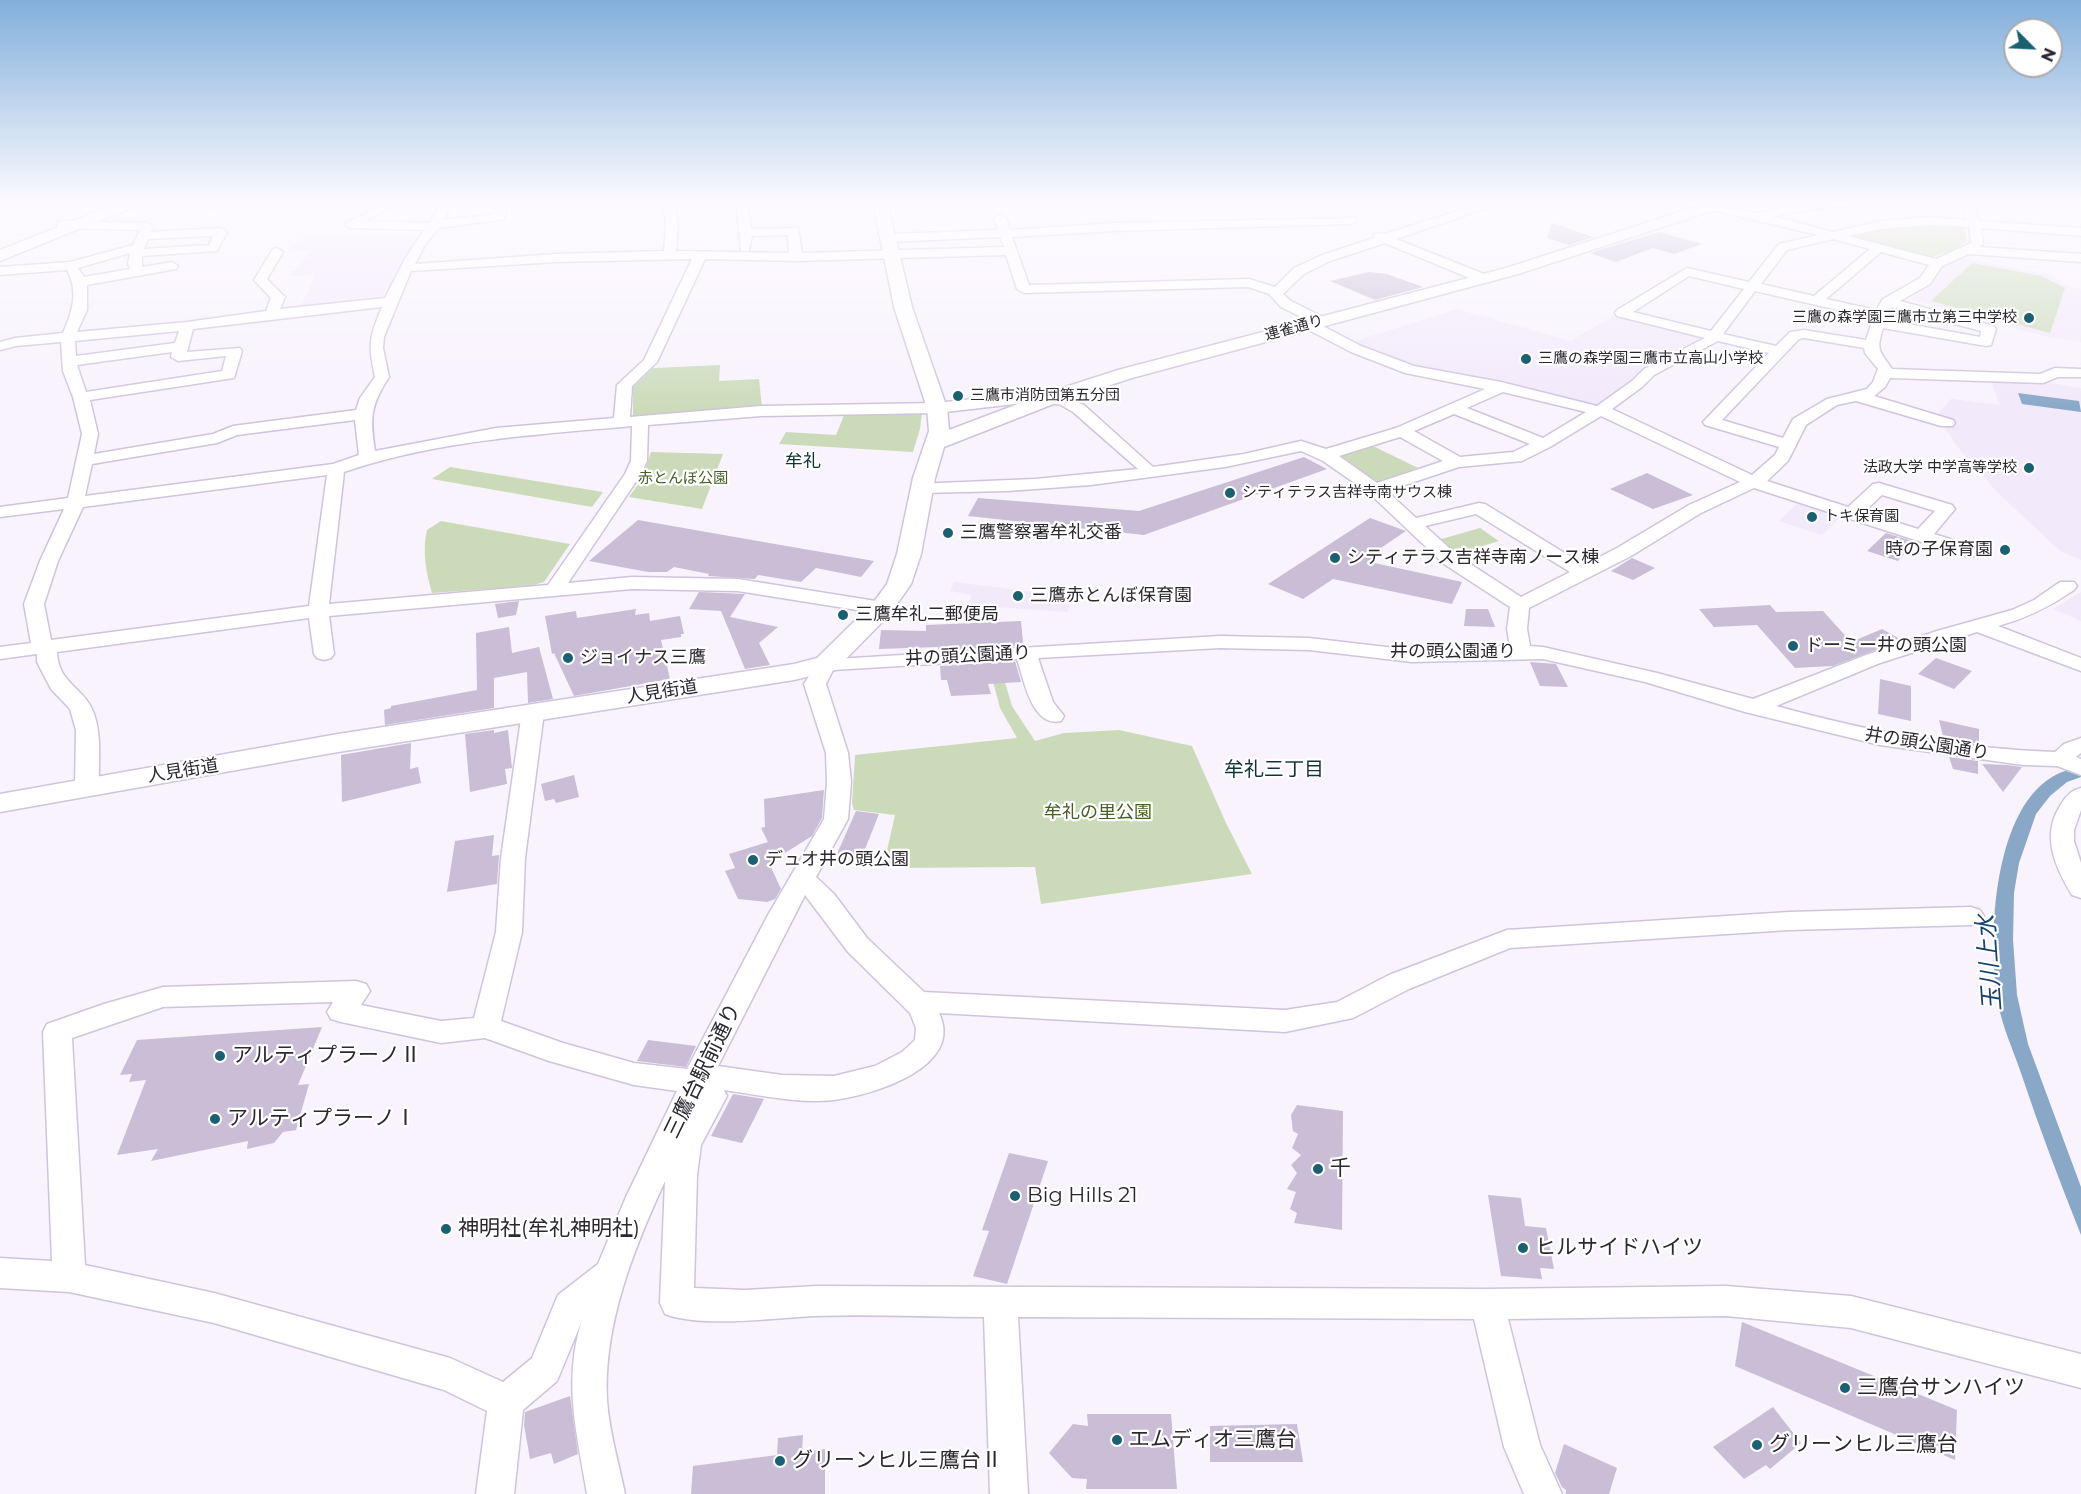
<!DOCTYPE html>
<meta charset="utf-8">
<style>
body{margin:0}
#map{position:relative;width:2081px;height:1494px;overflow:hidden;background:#f8f3fd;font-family:Montserrat,sans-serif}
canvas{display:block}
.north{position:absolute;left:2003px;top:18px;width:60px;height:60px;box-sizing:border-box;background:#fff;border:2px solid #aba9ad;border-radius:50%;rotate:114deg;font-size:16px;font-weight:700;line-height:24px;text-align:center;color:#2c2831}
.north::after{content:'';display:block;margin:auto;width:21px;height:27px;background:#1a6071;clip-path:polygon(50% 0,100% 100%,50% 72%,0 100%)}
</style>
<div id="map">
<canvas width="2081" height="1494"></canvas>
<div class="north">N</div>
</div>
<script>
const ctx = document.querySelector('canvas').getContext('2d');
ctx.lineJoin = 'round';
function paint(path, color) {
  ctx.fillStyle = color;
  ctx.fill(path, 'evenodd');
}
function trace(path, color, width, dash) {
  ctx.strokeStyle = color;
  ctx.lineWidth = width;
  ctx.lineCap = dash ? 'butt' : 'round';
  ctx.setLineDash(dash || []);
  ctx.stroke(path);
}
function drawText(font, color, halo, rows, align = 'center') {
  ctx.font = font + ' Montserrat,"Noto Sans JP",sans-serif';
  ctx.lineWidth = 4.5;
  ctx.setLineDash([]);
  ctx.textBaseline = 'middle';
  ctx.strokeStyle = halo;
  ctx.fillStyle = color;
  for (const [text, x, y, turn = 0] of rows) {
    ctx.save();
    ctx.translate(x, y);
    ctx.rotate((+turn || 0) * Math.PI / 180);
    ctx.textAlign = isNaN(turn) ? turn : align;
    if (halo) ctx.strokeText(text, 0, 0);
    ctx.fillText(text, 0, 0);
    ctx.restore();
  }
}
paint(new Path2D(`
 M153,202H236L193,218H157L176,210L139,207Z
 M420,236L385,300L300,308L315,275L290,276L312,250H289L301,238Z
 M1962,258L2047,274L2071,287L2081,289V342L2044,336L1909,299L1933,283L1941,266Z
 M1457,309L1571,341L1617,313L1705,337L1643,370L1634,380L1598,406H1593L1417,370L1349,343Z
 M1990,379L2057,384L2081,388V560L2060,551L1997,492L1956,445L1944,426L1947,421L1935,417L1951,399L2000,405Z
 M1801,500L1844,513L1822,535L1779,521Z
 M954,582L1074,597L1067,612L967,605L972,595L950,591Z
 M2081,592V621L2053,609Z`), '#f2e9fb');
paint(new Path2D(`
 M1933,224L1964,227L1967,241L1955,250L1929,258L1844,236L1888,227Z
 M1972,263L2041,276L2065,288L2050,333L1931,301Z
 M720,365L719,381L759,379L762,407L633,418V387L653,368Z
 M922,412L920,429L913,452L779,444L786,432L836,435L845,413Z
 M1369,444L1418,468L1384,482L1377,481L1335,457Z
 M651,452L723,454L702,509L629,497L642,479Z
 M450,467L603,492L592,507L432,479Z
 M441,521L570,544L544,582L530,586L432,593C426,572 422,551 427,530Z
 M1480,528L1499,541L1455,555L1438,540Z
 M987,659H998L1012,706L1035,741L1064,733L1119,730L1192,746L1226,823L1252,874L1041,904L1035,867L883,868L895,815L854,810L852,803L855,755L1017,738L1000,708Z`), '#cbdbba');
paint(new Path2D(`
 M2018,393L2079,401L2081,412L2022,404Z
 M2081,765V777L2067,782L2050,796L2036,814L2019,863L2014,893L2013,940L2017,995L2028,1044L2081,1187V1235C2060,1182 2040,1130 2022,1076C2015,1055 2005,1033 2000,1012C1986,951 1991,813 2052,777C2060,772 2072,769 2081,765Z`), '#89a7c7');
paint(new Path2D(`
 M1552,223L1594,237L1569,245L1547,238Z
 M1659,232L1702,244L1674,254L1653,248L1616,262L1590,253Z
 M1369,272L1387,274L1423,287L1375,300L1330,281Z
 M1304,457L1327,469L1144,535L968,516L978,498L1139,511Z
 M1647,473L1693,495L1653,509L1610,489Z
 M1370,518L1406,531L1372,554L1378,557L1370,562L1462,582L1452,604L1333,579L1303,599L1268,584Z
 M638,520L775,544L874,561L861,577L816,568L801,582L758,575L755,579L708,576L709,574L674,567L667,572H648L589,561Z
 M1886,533L1915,542L1898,561L1867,551Z
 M1632,558L1655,568L1633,580L1611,571Z
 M699,592L745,594L730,617L778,627L759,643L770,665L745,669L721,611L689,609Z
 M519,601L516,615L498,618L495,604Z
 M1770,605L1776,612L1823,611L1851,642L1882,629L1902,640L1833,666L1795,668L1757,625L1714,627L1699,609Z
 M636,609L635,615L649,613L650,621L680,616L684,634H681V637L661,640L670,679L574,696L554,653L552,654L545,616L576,611L577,618Z
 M1466,609H1488L1495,627L1464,626Z
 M1021,621L1023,643H1017V646L939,651L938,647L879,649L881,630L926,631V625Z
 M509,627L512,653L539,647L553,699L528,703L527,672L494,678V708L385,725L384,710L391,708V706L477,690L476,633Z
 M1936,658L1972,671L1954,689L1918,674Z
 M1015,661L1021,682L988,684L991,694L951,696L947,680H941L940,666Z
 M1530,662L1556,664L1568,687L1540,686Z
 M1880,679L1911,686V721L1878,714Z
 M1939,720L1979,729V744L1944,740Z
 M494,730V733L508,730L512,768L505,769L507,784L470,792L465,734Z
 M411,743L410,769L418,767L421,783L342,802L341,755Z
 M1949,757L1978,761V774L1953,769Z
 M1982,764L2007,765L2022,767L2003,792Z
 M574,775L579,797L556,803L554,799L545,801L541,784Z
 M824,790L822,818L812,836L769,863L781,889L775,899L767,902L738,899L725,871L735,868L729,854L768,842L761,828L765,827L764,799Z
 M856,811L879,814L861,859L836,856Z
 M494,835L492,856L499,855L497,884L447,892L455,841Z
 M322,1027L298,1085L309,1084L296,1130L283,1132L274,1143L247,1149L248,1141L151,1161L158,1149L117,1155L146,1080L129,1082L132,1074L120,1075L137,1040Z
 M648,1040L696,1046L686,1067L637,1061Z
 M733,1094L764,1099L742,1143L711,1136Z
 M1297,1105L1343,1111L1342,1230L1294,1223L1297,1213L1290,1209L1296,1192L1287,1189L1297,1173L1291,1165L1301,1155L1292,1148L1298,1134L1293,1131L1291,1115Z
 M1009,1153L1048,1161L1007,1284L973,1276L989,1231L982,1230Z
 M1488,1195L1521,1198L1525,1226L1546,1228L1554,1269L1540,1268L1542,1279L1501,1276Z
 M1742,1322L1957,1410L1955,1460L1735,1366Z
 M570,1396L578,1454L554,1464L551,1453L530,1459L524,1425L525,1412Z
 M1773,1407L1801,1443L1770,1469L1766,1465L1744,1479L1713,1447Z
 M1087,1414H1171L1177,1489H1086L1087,1479L1072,1478L1049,1453L1073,1424L1088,1426Z
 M1297,1424L1303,1462H1210V1426Z
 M803,1435L802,1452L825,1449V1494H691L693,1466L777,1455L778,1438Z
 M1564,1444L1617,1468L1609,1494H1566V1490L1562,1487L1555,1473Z`), '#c9bed5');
const minor = new Path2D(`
 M387,202H401L365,221L430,223L441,202H452L444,220L495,214L497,202H508L504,219L439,228L426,243L415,264L556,254L664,251L666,224L663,202H674L678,224L676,251L789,253L788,235L752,236L749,251H741L736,202H747L751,229L798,228L802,253L1004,247L1000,237L889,242L883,238L889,234L998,230L994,218L1000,214L1006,218L1010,230L1115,223L1356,218L1358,220L1352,224L1115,231L1012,237L1029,285L1249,279L1275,287L1294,268L1322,255L1374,238L1375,233L1385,234L1485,202H1500L1499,204L1396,239L1489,276L1490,279L1489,282H1479L1385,243L1330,261L1304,274L1283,294L1291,301L1325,318L1327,321L1321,325L1361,346L1414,366L1501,382L1597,406L1632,381L1644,369L1705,338L1617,316L1615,313L1617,310L1687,268L1749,282L1779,244L1818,235L1707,209V205L1758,213L1818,202H1907L1901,205L1827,207L1773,216L1833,232L1881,221L1929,217L1967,220L1961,202H1972L1979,221L2081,228V236L1981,228L1983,244L1980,247L2081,254V262L1969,254L1942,266L1930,284L1900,301L1994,326L1996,329L1991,345L1986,346L1883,328C1876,351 1879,350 1892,369L2040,374L2055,368L2081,369V377H2058L2043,383L1890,378L1885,387L1874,396L1953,420L1955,423L1953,426H1941L1856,401L1837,405L1806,425L1788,461L1767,481L1848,507L1873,484L1879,483L1952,505L1955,509L1934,534L1979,548L1981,552L1979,556H1965L1754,488L1701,513L1631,556L1529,608L1527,629L1530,646L1543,647L1657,673L1753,699L1866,655L1937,631L2012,610L2034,600L2060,582H2074L2077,586L2074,590C2049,607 2027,618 1998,626L2081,658V671L1977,632L1880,663L1776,706C1866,731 1961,749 2055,752L2064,744L2081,738V753L2076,757L2081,759V775L2057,766L2023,765L1880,745L1745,712L1645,682L1543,659L1412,662L1309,650L1220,648L1038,658L1053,702L1064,716L1061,721C1032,728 1024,680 1017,659L833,670L826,684L848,753L851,782L848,819L816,877L834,894L867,938L924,992L1285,1010L1337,1002L1389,975L1507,930L1789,912L1971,907L1980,910L1984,916L1980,922L1971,925L1789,930L1510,948L1409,989L1353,1018L1285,1032L939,1013C965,1067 873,1095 834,1100C797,1104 760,1095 724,1090L727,1096L701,1145L697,1175L694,1288L745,1290L817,1286L1487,1289L1726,1286L1851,1296L2081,1354V1388L1851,1328L1726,1316L1508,1319L1540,1445L1562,1494H1524L1504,1447L1474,1319L1018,1317L1028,1494H990L984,1317C928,1317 871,1314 815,1316C774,1318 701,1328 665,1314L660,1303L665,1181C634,1248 603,1325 607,1400C609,1431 619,1464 625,1494H587C577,1434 563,1383 581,1323L557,1381L523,1410L514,1494H476L487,1411L444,1390L214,1323L69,1292L0,1288V1258L52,1261L43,1032L47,1024L104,1004L163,987L356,981L366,984L370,991L361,1005L441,1021L474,1018L496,932L501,858L522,712L525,707L533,705L541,707L544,712L525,858L522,932L501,1021L563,1043L634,1063L687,1069L768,915L824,819L827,782L826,753L804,684L819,660L1220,636L1309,638L1412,650L1510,646L1507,629L1510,607L1444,564L1369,493L1323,461L1301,451L1225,467L1091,485L1007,491L921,493L915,492L912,488L915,484L1035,479L1138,469L1073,412L1061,405L1041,401L937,413L761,416L648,425L647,461L641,474L568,583L632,577L738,579L882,602L889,604L892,608L889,612L882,614L738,591L632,589L329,616L334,654L331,658L324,660L317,658L314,654L309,618L57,652C58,682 81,687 91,707C103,731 98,761 99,787L95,792L87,794L79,792L75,787L76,730L70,709L51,689L37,662V654L0,659V647L31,643L24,604L40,561L64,509L0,517V507L68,498L82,434L73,397L63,371L61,342L16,346L0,350V342L15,338L63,333C72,312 79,292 67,270L0,275V267L70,262L133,245L140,230L57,228V222L61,221L148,223L154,227L151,232L221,228L227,232L217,251L142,256V267L172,262L178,266L176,269L87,285V310L77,332L187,322L266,311L271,298L254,280L273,249L277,248L283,252L267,279L285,297L280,309L385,298L405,259L424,230L350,228L344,224ZM1929,225L1969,227L1971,243L1936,259L1848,236L1881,229ZM213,236L209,245L144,249L148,239ZM1833,239L1870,249L1814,296L1761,284L1787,250ZM1881,252L1929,265L1920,278L1883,299L1876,310L1826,299ZM130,253L128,264L130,269L84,277L78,268ZM1006,255L1017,289L1024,293L1248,287L1269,294L1281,307L1307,320L1301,324L1303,327L1351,352L1405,373L1485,389L1396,428L1326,449L1301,441L1244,454L1153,467L1084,405L1060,395L1041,391L937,403L761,406L630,417L632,386L657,362L705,259L796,261ZM692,259L644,360L617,385L614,418L496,428L375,451C370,418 370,406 389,377L383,348L384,337L411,271L556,262ZM1689,276L1744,289L1711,331L1633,312ZM1755,291L1873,318L1866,340L1804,330L1790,332L1776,346L1723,334ZM382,307C369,338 368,344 375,377L360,398L356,410L233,426L213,434L94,454L98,434L90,400L234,378L242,351L240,348L187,352L193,329ZM1891,307L1981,331L1980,337L1886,320ZM179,331L175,343L76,356L75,341ZM1804,338L1864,348L1865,353L1878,369L1873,382L1867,389L1827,399L1793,419L1783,438L1722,420L1799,339ZM1718,341L1769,353L1703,422L1705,425L1779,447L1775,455L1752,475L1612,409L1642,387L1654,375ZM172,352L171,357L178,361L226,356L222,371L86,392L77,365ZM1503,392L1586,412L1543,438L1467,408ZM1454,414L1530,444L1513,452L1460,457L1414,431ZM1601,416L1740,482L1689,505L1617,548L1584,565L1485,504L1479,503L1416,518L1387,491L1459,467L1522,461L1550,447ZM355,420L359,455L333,464L85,496L92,464L217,443L237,435ZM632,426L631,461L625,474L548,585L329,604L344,472C437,440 535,435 632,426ZM1400,437L1443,461L1377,483L1339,456ZM327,475L309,606L51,640L44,604L58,561L83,507ZM1882,495L1935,511L1918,529L1864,512ZM1476,514L1570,572L1521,597L1458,556L1425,526ZM805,895L848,952L910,1013L916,1028L915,1040L902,1052L875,1066L834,1076L782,1075L718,1066ZM333,1002L327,1012L331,1019L341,1022L441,1043L485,1038L549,1061L634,1085L677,1091L626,1197L598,1264L558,1295L532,1358L503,1382L450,1358L214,1293L85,1265L72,1038L163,1007Z
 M2081,788V810L2074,830V841L2081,863V898L2072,895C2055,867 2041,836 2060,806C2065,797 2071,790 2081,788Z`);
const major = new Path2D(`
 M121,202H140L138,205L0,261V250Z
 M873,202H887L912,307L947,408L949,430L1047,393L1118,370L1506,268L1711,202H1732L1730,205L1518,274L1132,378L1061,401L944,447L935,478L921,554L911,584L891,613L835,670L794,680L338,752L0,812V794L338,734L794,664L817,658L873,603L887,584L897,554L913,478L929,431L927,408L894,307Z`);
trace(minor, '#cfc4dc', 3);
trace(major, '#cfc4dc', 3);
paint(minor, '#fff');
paint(major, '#fff');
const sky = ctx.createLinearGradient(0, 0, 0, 411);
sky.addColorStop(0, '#82afdb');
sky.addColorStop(0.49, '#fcfafe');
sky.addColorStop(1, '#fcfafe00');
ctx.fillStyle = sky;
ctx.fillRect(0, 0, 2081, 411);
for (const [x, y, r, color] of [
 [2029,318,6,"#1a6071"],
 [1526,359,6,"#1a6071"],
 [958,396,6,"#1a6071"],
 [2029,468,6,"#1a6071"],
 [1230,493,6,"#1a6071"],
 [1812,517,6,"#1a6071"],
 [948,533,6,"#1a6071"],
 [2005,550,6,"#1a6071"],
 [1335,558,6,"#1a6071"],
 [1018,596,6,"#1a6071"],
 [843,615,6,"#1a6071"],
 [1793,646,6,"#1a6071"],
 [568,658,6,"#1a6071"],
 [753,860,6,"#1a6071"],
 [220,1056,6,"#1a6071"],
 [215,1119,6,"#1a6071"],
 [1318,1169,6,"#1a6071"],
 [1015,1196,6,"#1a6071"],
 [446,1229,6,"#1a6071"],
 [1523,1248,6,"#1a6071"],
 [1845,1388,6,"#1a6071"],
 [1117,1440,6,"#1a6071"],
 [1757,1445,6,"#1a6071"],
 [780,1461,6,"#1a6071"]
]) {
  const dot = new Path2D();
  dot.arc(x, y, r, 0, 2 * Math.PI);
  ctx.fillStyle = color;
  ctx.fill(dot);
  trace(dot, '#fff', 2);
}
drawText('15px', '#2c2831', '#fff', [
 ["三鷹の森学園三鷹市立第三中学校",2017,318,"right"],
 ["三鷹の森学園三鷹市立高山小学校",1538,359],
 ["三鷹市消防団第五分団",970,396],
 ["法政大学 中学高等学校",2017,468,"right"],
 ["シティテラス吉祥寺南サウス棟",1242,493],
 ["トキ保育園",1824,517]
], 'left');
drawText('15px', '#2c2831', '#fff', [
 ["連雀通り",1294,328,-15]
]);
drawText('15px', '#475e25', '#fff', [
 ["赤とんぼ公園",683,479]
]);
drawText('18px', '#13333b', '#fff', [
 ["牟礼",803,462]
]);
drawText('18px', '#2c2831', '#fff', [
 ["三鷹警察署牟礼交番",960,533],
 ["時の子保育園",1993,550,"right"],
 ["シティテラス吉祥寺南ノース棟",1347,558],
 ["三鷹赤とんぼ保育園",1030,596],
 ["三鷹牟礼二郵便局",855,615],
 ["ドーミー井の頭公園",1805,646],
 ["ジョイナス三鷹",580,658],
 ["デュオ井の頭公園",765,860]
], 'left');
drawText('18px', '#2c2831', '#fff', [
 ["井の頭公園通り",1453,652],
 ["井の頭公園通り",968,656,-3],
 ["人見街道",662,692,-9],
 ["井の頭公園通り",1927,744,9],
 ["人見街道",183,771,-9]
]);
drawText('18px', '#475e25', '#fff', [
 ["牟礼の里公園",1098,813]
]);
drawText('20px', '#13333b', '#fff', [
 ["牟礼三丁目",1274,770]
]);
drawText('21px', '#2c2831', '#fff', [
 ["アルティプラーノⅡ",232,1056],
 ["アルティプラーノⅠ",227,1119],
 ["千",1330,1169],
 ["Big Hills 21",1027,1196],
 ["神明社(牟礼神明社)",458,1229],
 ["ヒルサイドハイツ",1535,1248],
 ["三鷹台サンハイツ",1857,1388],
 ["エムディオ三鷹台",1129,1440],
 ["グリーンヒル三鷹台",1769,1445],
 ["グリーンヒル三鷹台Ⅱ",792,1461]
], 'left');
drawText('21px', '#2c2831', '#fff', [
 ["三鷹台駅前通り",703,1071,-64]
]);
drawText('italic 24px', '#17436e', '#fff', [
 ["玉川上水",1990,963,-94]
]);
</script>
